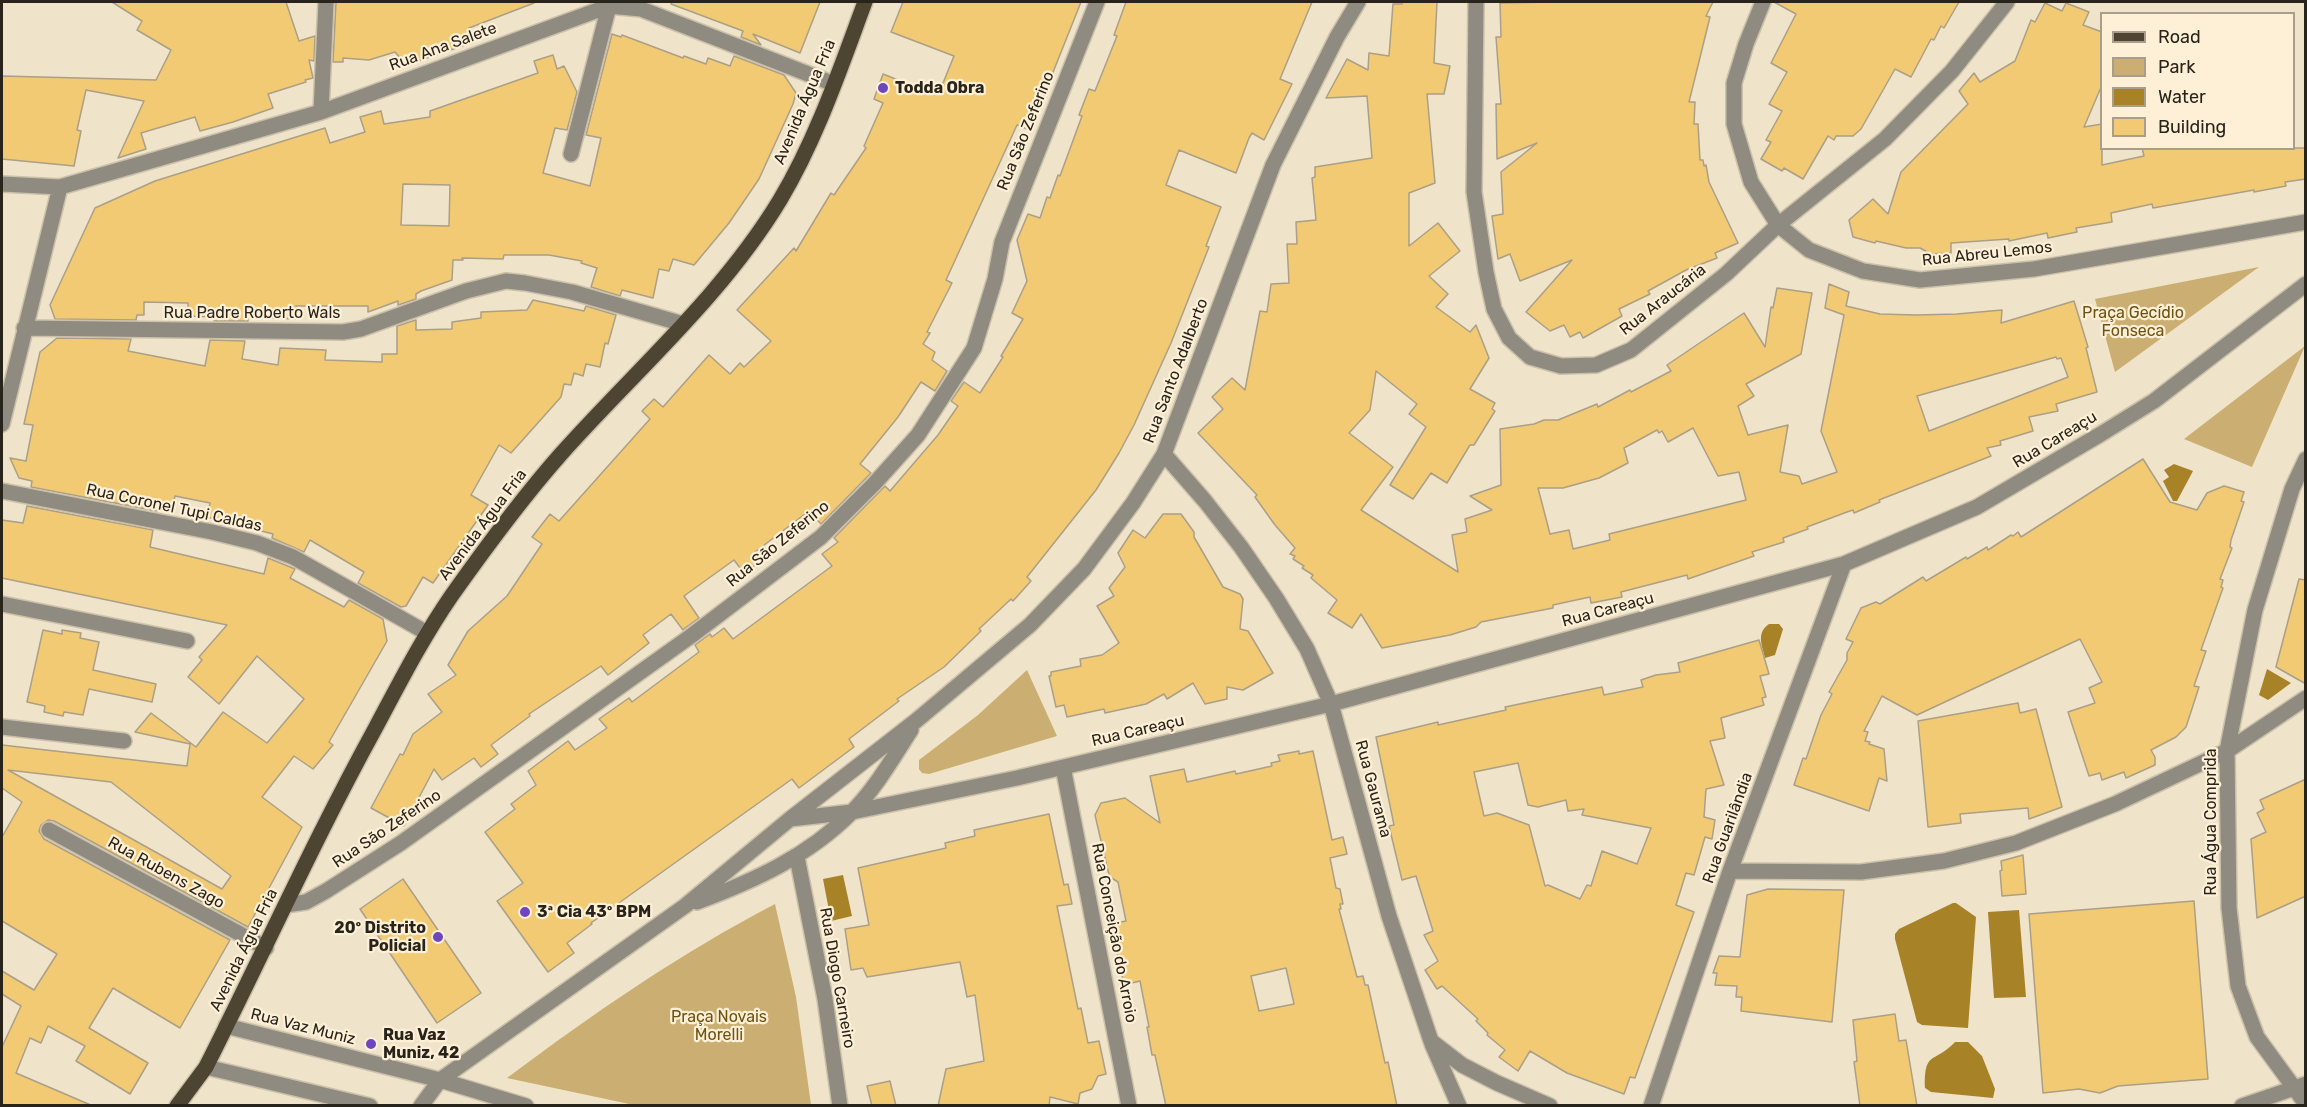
<!DOCTYPE html>
<meta charset="utf-8">
<style>
body{margin:0}
#map{position:relative;width:2307px;height:1107px;overflow:hidden;background:#efe3c9;font-family:Rubik,sans-serif}
canvas{display:block}
.frame{position:absolute;inset:0;border:3px solid #29241b;pointer-events:none}
.legend{position:absolute;left:2100px;top:12px;width:195px;height:138px;box-sizing:border-box;background:#fdf0d6;border:2px solid #a89e8b;margin:0;padding:8px 10px;list-style:none;font-size:18px;color:#29241b}
.legend li{display:flex;align-items:center;gap:12px;height:30px}
.legend b{width:30px;border:2px solid #a89e8b}
</style>
<div id="map">
<canvas width="2307" height="1107"></canvas>
<div class="frame"></div>
<ul class="legend">
<li><b style="height:8px;background:#4d4432"></b>Road</li>
<li><b style="height:16px;background:#cbae72"></b>Park</li>
<li><b style="height:16px;background:#a88227"></b>Water</li>
<li><b style="height:16px;background:#f2ca74"></b>Building</li>
</ul>
</div>
<script>
const ctx = document.querySelector('canvas').getContext('2d');
ctx.lineJoin = 'round';
function paint(path, color) {
  ctx.fillStyle = color;
  ctx.fill(path, 'evenodd');
}
function trace(path, color, width, dash) {
  ctx.strokeStyle = color;
  ctx.lineWidth = width;
  ctx.lineCap = dash ? 'butt' : 'round';
  ctx.setLineDash(dash || []);
  ctx.stroke(path);
}
function drawText(font, color, halo, rows, align = 'center') {
  ctx.font = font + ' Rubik,sans-serif';
  ctx.lineWidth = 4.5;
  ctx.setLineDash([]);
  ctx.textBaseline = 'middle';
  ctx.strokeStyle = halo;
  ctx.fillStyle = color;
  for (const [text, x, y, turn = 0] of rows) {
    ctx.save();
    ctx.translate(x, y);
    ctx.rotate((+turn || 0) * Math.PI / 180);
    ctx.textAlign = isNaN(turn) ? turn : align;
    if (halo) ctx.strokeText(text, 0, 0);
    ctx.fillText(text, 0, 0);
    ctx.restore();
  }
}
paint(new Path2D(`
 M2259,267L2115,372L2095,299Z
 M2305,346L2252,467L2184,439Z
 M1027,670L1057,736L929,774L922,773L919,769V760L978,715Z
 M775,904L796,997L811,1105H634L507,1078C594,1013 679,954 775,904Z`), '#cbae72');
paint(new Path2D(`
 M2174,464L2193,471L2177,501H2173L2163,481L2169,477L2164,470Z
 M1769,624H1779L1783,629L1775,655L1765,658C1762,645 1756,633 1769,624Z
 M2267,669L2291,683L2268,700L2259,695Z
 M843,875L852,916L831,921L823,879Z
 M1953,903H1956L1976,917L1968,1028L1922,1025L1917,1022L1895,939V934L1899,929Z
 M2019,910L2026,997L1994,998L1988,912Z
 M1955,1042H1968L1982,1056L1995,1089L1993,1098L1931,1092L1925,1088C1924,1050 1934,1064 1955,1042Z`), '#a88227');
const building = new Path2D(`
 M112,2H286L299,41L315,36L314,61L309,60L313,78L305,80L306,82L268,94L273,108L233,122L200,131L195,117L141,133L146,149L118,158L144,101L86,90L77,130L81,131L74,166L2,159V76L156,80L171,50L137,30L142,21Z
 M336,2H534V3L469,28L474,42L406,65L395,52L369,60L343,58V62H333Z
 M672,2H820L800,53L753,34L761,45L741,37L743,31L671,4Z
 M903,2H1081L1030,130L1017,125L946,280L952,283L927,332L930,333L923,344L935,352L932,360L947,371L935,391L921,382L898,417L860,464L871,473L821,524L809,511L755,552L761,561L744,573L734,560L684,596L699,618L685,628L683,630L671,614L643,635L649,643L608,675L601,666L529,714L530,716L491,745L498,754L481,767L474,758L442,780L434,769L404,826L371,808L400,754L403,755L413,734L442,712L428,694L456,675L448,665L468,631L507,596L542,544L532,537L550,514L559,521L650,419L642,411L654,399L663,407L709,355L730,374L740,363L744,367L771,341L737,310L794,248L796,251L831,193L834,195L866,148L864,146L883,103L874,99L883,74L933,94L935,86L941,88L954,56L891,32Z
 M1126,2H1312L1280,79L1292,84L1264,140L1252,133L1249,138L1236,173L1179,150L1166,185L1221,207L1206,246L1209,247L1171,343L1134,425L1119,453L1096,490L1027,577L1031,581L1013,601L1011,599L979,629L981,631L944,667L897,699L899,701L849,739L854,747L799,788L792,779L591,923L592,924L567,943L574,953L548,972L497,901L523,883L485,832L515,809L511,804L536,785L528,771L568,741L575,750L607,728L599,719L629,698L632,702L699,652L695,645L710,634L712,637L724,628L733,639L832,566L822,554L838,542L834,538L885,486L890,491L938,435L958,406L951,401L964,382L980,393L1003,357L1001,356L1023,319L1012,313L1027,281L1017,240L1028,214L1040,218L1047,197L1050,198L1058,175L1060,176L1082,116L1079,115L1089,89L1095,91L1117,36L1114,35Z
 M1402,2H1437L1434,63L1450,66L1444,94H1427L1435,183L1409,193V246L1438,223L1460,251L1429,276L1448,294L1436,307L1470,332L1476,325L1489,358L1470,389L1495,403L1492,409L1495,411L1474,445H1470L1447,483L1431,473L1413,499L1390,485L1426,427L1409,414L1417,404L1376,371L1370,410L1349,433L1393,467L1361,510L1458,572L1452,535L1467,532L1465,519L1492,510L1470,496L1501,485L1500,429L1534,424L1544,420H1558L1597,404L1598,407L1630,390L1631,392L1671,371L1667,365L1744,313L1765,347L1771,307L1773,308L1777,288L1812,293L1801,354L1746,384L1754,396L1738,406L1748,435L1788,425L1780,472L1799,476L1802,484L1837,472L1821,431L1844,315L1825,308L1829,284L1849,292L1846,306L1880,314L1916,315L1957,314L2002,310L2001,323L2074,301L2088,347L2086,348L2097,392L2056,404L2058,411L2029,417L2033,431L2000,441L2001,445L1987,448L1991,456L1879,500L1880,502L1854,513L1853,510L1847,512L1807,527L1808,529L1783,538L1784,542L1752,552L1754,556L1688,579L1687,575L1621,592L1622,597L1591,603L1590,597L1553,605V608L1481,622L1476,627L1450,635L1382,648L1361,614L1352,628L1328,613L1337,600L1311,578L1313,575L1302,568L1304,566L1293,559L1295,556L1290,554L1295,548L1275,525L1255,497L1257,495L1198,433L1223,409L1212,397L1232,378L1245,390L1260,311L1267,312L1271,284L1289,283L1287,244H1297L1296,222L1316,220L1312,178L1315,177V167L1372,158L1367,96L1326,98L1347,59L1368,70L1369,53L1389,56L1393,4H1402ZM2056,357L2057,359L2061,358L2068,377L1929,431L1917,396ZM1693,428L1718,476L1739,472L1746,500L1609,534L1610,540L1573,549L1569,530L1550,534L1538,488H1563L1599,478L1628,463L1624,448L1657,430L1659,433L1662,431L1668,442Z
 M1554,2H1713L1706,16L1710,17L1689,102H1695L1694,124H1698L1700,160H1703L1704,166L1706,165L1709,182L1738,243L1715,253L1717,258L1686,270L1648,291L1650,294L1619,309L1622,316L1583,338L1580,332L1570,337L1564,325L1550,331L1526,312L1572,260L1520,281L1510,254L1498,259L1492,216L1503,214L1501,172L1537,143L1497,159L1496,104H1501L1496,37H1501L1500,3Z
 M1774,2H1959L1944,28L1941,26L1934,40L1931,39L1911,77L1895,69L1861,129L1853,136H1836L1834,140L1828,136L1803,179L1784,168L1782,171L1761,159L1771,142L1766,140L1782,111L1769,104L1787,72L1771,63L1796,14Z
 M2045,3L2062,11L2066,3L2089,12L2083,25L2102,32V85L2084,127L2102,124V165L2144,156L2142,148H2306V179L2285,182L2286,186L2254,192V190L2153,208L2152,204L2111,213L2112,222L2076,228L2077,232L2048,238L2047,233L2009,241V239L1951,243V253L1931,254L1920,248H1906L1876,241L1875,243L1853,237L1849,220L1873,199L1888,214L1901,172L1968,104L1959,91L1974,73L1980,82L2015,61L2031,20L2035,22Z
 M612,34L621,37L622,35L683,58L684,56L706,64L708,58L730,66L734,56L784,75L796,93L793,104L759,179L729,223L694,265L673,259L669,271L659,269L653,298L622,290L620,296L591,287L597,268L581,263L582,261L549,255H504L503,259L462,258L463,260H453L452,280L421,291L416,294V299L398,305V301L368,312V306H296V319L248,317V321H214L215,317L188,316V303L144,302V315H137L136,320L55,319L50,305L95,208L155,181L325,128L330,143L365,132L360,117L381,111L384,124L430,117V111L538,73L534,61L553,55L557,69L564,66L577,92L567,130L555,128L543,173L590,186L601,138L586,135ZM403,184L450,185L449,226L401,225Z
 M533,300L584,311L586,306L616,315L608,344L605,343L600,367L586,364L583,376L574,373L571,385L564,384L561,397L511,453L499,445L471,495L488,505L433,583L423,577L406,606L401,607L358,583L364,572L310,540L304,552L272,538L273,534L207,517L210,503L175,496L172,510L158,507L157,511L31,487L32,481L19,478L10,458L26,461L33,425L24,424L40,352L57,338L131,339L128,351L205,366L210,340L245,341L242,359L278,365L280,348L326,350L325,360L382,362V354H397V326L416,320V330L452,329V322L481,318V312L527,310Z
 M2143,459L2170,502L2197,510L2207,493L2224,486L2244,492L2241,501L2244,502L2231,540L2230,547L2232,548L2220,579L2223,580L2221,587L2223,588L2201,650L2206,651L2194,686L2199,687L2186,727L2176,737L2151,750L2155,757V765L2126,778L2124,772L2102,780L2100,773L2089,776L2068,712L2095,703L2089,688L2102,682L2080,639L1917,715L1882,696L1864,731L1868,732L1865,741L1870,742L1869,744L1884,749L1887,781L1879,778L1869,811L1794,785L1803,758L1806,759L1821,715L1832,694L1829,692L1847,660V653L1853,642L1846,639L1861,608L1876,602L1880,604L1923,577L1926,581L1966,557L1967,559L1987,547L1988,550L2011,535L2013,536L2018,532L2021,537Z
 M27,506L153,530L150,547L264,574L268,558L295,569L290,578L318,593L344,607L349,600L383,619L387,641L329,742L333,745L313,769L294,756L262,797L302,827L248,927L54,821L48,820L41,825L39,831L44,839L230,940L180,1028L113,988L89,1028L148,1063L130,1094L76,1061L85,1046L48,1026L41,1043L30,1038L16,1073L93,1106H2V1047L21,1006L2,994V971L34,990L57,954L2,921V837L22,802L2,788V745L187,766L190,744L135,732L151,713L196,747L223,712L267,743L304,699L257,656L219,704L188,677L202,660L199,657L227,625L2,578V520L23,523ZM8,770L111,782L231,876L222,889Z
 M1163,514H1181L1194,532V537L1223,587L1240,594L1243,599L1240,629L1248,631L1273,673L1243,690L1227,687V699L1205,704L1193,683L1167,699L1164,694L1146,704L1105,713L1104,709L1067,717L1064,705L1056,707L1049,676H1051V672L1081,666L1080,659L1102,655L1119,643L1097,606L1114,596L1109,588L1125,567L1118,553L1133,530L1145,538Z
 M2299,579L2306,580V684L2276,667Z
 M43,630L62,634V630L81,633L80,638L99,642L93,670L156,684L152,702L89,689L83,715L64,712L63,716L44,712L45,706L27,702Z
 M1759,640L1769,674L1760,676L1766,697L1762,698L1764,705L1721,718L1725,738L1710,741L1724,785L1706,789L1704,817L1715,820L1712,839L1705,837L1694,875L1686,873L1676,905L1694,912L1635,1078L1630,1077L1624,1094L1567,1073L1530,1051L1518,1071L1499,1057L1505,1050L1487,1035L1488,1033L1476,1021L1478,1019L1442,986L1437,989L1425,970L1438,961L1424,935L1433,931L1416,876L1402,880L1389,826L1394,825L1376,737L1438,722V725L1506,710L1505,707L1602,687L1604,695L1643,687L1641,680L1656,675L1680,672L1678,663ZM1518,763L1528,805L1538,807L1566,800L1568,811L1584,809L1582,815L1651,828L1637,864L1602,851L1591,886L1587,885L1580,899L1548,885L1545,886L1529,825L1497,813L1484,816L1474,772Z
 M2018,703L2020,713L2036,709L2062,807L2029,819L2028,808L1960,814L1961,823L1928,827L1918,721Z
 M1299,751V754L1313,751L1332,840L1343,837L1347,854L1330,858L1336,888L1340,889L1343,904H1340L1341,909H1339L1357,977L1363,976L1365,985H1368L1385,1063L1388,1062L1397,1106H1166L1155,1055H1152L1147,1027H1149L1140,981L1124,985L1111,924L1126,921L1118,882L1110,877L1108,871L1095,815L1101,803L1125,798L1160,823L1150,776L1184,769L1187,782L1235,771L1236,774L1272,766L1271,763L1280,761L1278,755ZM1286,968L1294,1004L1259,1011L1251,976Z
 M2306,779V896L2257,918L2251,839L2266,832L2257,813L2264,809L2260,800Z
 M1049,814L1064,885L1068,884L1072,904L1057,906L1078,1009L1081,1008L1088,1043L1099,1041L1106,1074L1098,1076L1092,1089L1080,1093L1078,1104L1050,1097L1049,1106H938L946,1069L984,1061L975,995L967,997L960,962L867,977L863,968L851,970L845,929L869,925L858,868L946,848L945,843L975,836L974,830Z
 M2023,855L2026,894L2002,896L2000,871L2002,870L2001,861Z
 M403,879L481,993L437,1023L360,909Z
 M1768,889L1844,890L1832,1022L1741,1011L1742,997H1736L1737,986L1715,985L1717,973H1713L1719,956L1740,957L1747,895Z
 M2194,901L2208,1079L2118,1086L2100,1093L2079,1089L2043,1093L2029,914Z
 M1895,1014L1899,1041L1906,1040L1917,1106H1860L1854,1062L1857,1061L1853,1020Z
 M890,1081L896,1106H872L867,1086Z`);
paint(building, '#f2ca74');
trace(building, '#ab9f86', 1.5);
const minor = new Path2D(`
 M1476,2L1474,192L1486,272L1494,309L1509,338L1530,357L1561,366L1596,365L1631,350L1726,274L1778,225L1885,139L1952,71L2007,2
 M1763,2L1746,44L1734,83V124L1751,182L1778,225L1809,250L1863,271L1920,280L2034,269L2306,222
 M321,112L326,2
 M571,154L609,6
 M2,184L60,187L321,112L609,6L641,9L834,84
 M24,328L343,332L361,329L466,291L506,281L525,283L572,292L683,324
 M2,424L60,187
 M1164,454L1205,501L1241,547L1276,598L1307,649L1331,704L1389,916L1431,1041L1462,1065L1497,1083L1550,1106
 M2306,459L2292,489L2255,610L2227,751L2229,908L2238,986L2257,1037L2306,1104
 M2,491L212,532L257,543L293,557L427,633
 M2,604L187,641
 M2,727L124,741
 M1063,767L1129,1106
 M790,819L852,812L1017,778L1331,704L1844,564L1977,507L2101,434L2154,401L2306,284
 M49,830L266,948
 M797,857L825,999L840,1106
 M1730,871L1861,872L1944,861L2016,843L2115,804L2227,751L2306,698
 M697,902C754,881 808,856 851,813C875,789 893,758 911,730
 M286,905L306,902L326,891L401,843L691,636L821,537L875,483L918,435L974,348L995,279L1002,242L1097,2
 M226,1026L440,1080L526,1106
 M1432,1044L1459,1106
 M206,1067L370,1106
 M421,1106L440,1080L685,906L790,819L917,720L1030,625L1084,569L1133,503L1164,454L1273,165L1337,37L1358,2
 M1651,1106L1730,871L1844,564
 M2242,1106L2306,1084`);
const major = new Path2D(`
 M177,1106L206,1067C263,954 315,838 376,727C400,682 423,637 452,595C486,547 522,498 561,454C635,371 722,296 780,200C817,138 840,69 865,2`);
trace(minor, '#cbc1aa', 18);
trace(major, '#cbc1aa', 18);
trace(minor, '#908b81', 15);
trace(major, '#4d4432', 15);
for (const [x, y, r, color] of [
 [883,88,6,"#6f46be"],
 [525,912,6,"#6f46be"],
 [438,937,6,"#6f46be"],
 [371,1044,6,"#6f46be"]
]) {
  const dot = new Path2D();
  dot.arc(x, y, r, 0, 2 * Math.PI);
  ctx.fillStyle = color;
  ctx.fill(dot);
  trace(dot, '#fdf0d6', 2);
}
drawText('16px', '#29241b', '#fdf0d6', [
 ["Rua Ana Salete",443,47,-20],
 ["Avenida Água Fria",805,102,-67],
 ["Rua São Zeferino",1026,131,-68],
 ["Rua Abreu Lemos",1987,254,-6],
 ["Rua Araucária",1663,300,-38],
 ["Rua Padre Roberto Wals",252,313],
 ["Rua Santo Adalberto",1176,371,-69],
 ["Rua Careaçu",2055,440,-31],
 ["Rua Coronel Tupi Caldas",174,508,12],
 ["Avenida Água Fria",483,525,-53],
 ["Rua São Zeferino",778,544,-39],
 ["Rua Careaçu",1608,610,-15],
 ["Rua Careaçu",1138,731,-13],
 ["Rua Gaurama",1373,789,75],
 ["Rua Água Comprida",2211,822,-90],
 ["Rua Guarilândia",1728,828,-70],
 ["Rua São Zeferino",387,829,-34],
 ["Rua Rubens Zago",166,873,29],
 ["Rua Conceição do Arroio",1114,933,79],
 ["Avenida Água Fria",244,950,-64],
 ["Rua Diogo Carneiro",837,978,80],
 ["Rua Vaz Muniz",303,1027,14]
]);
drawText('bold 16px', '#29241b', '#fdf0d6', [
 ["Todda Obra",895,88],
 ["3ª Cia 43º BPM",537,912],
 ["20º Distrito",426,928,"right"],
 ["Policial",426,946,"right"],
 ["Rua Vaz",383,1035],
 ["Muniz, 42",383,1053]
], 'left');
drawText('16px', '#6e5312', '#fdf0d6', [
 ["Praça Gecídio",2133,313],
 ["Fonseca",2133,331],
 ["Praça Novais",719,1017],
 ["Morelli",719,1035]
]);
</script>
